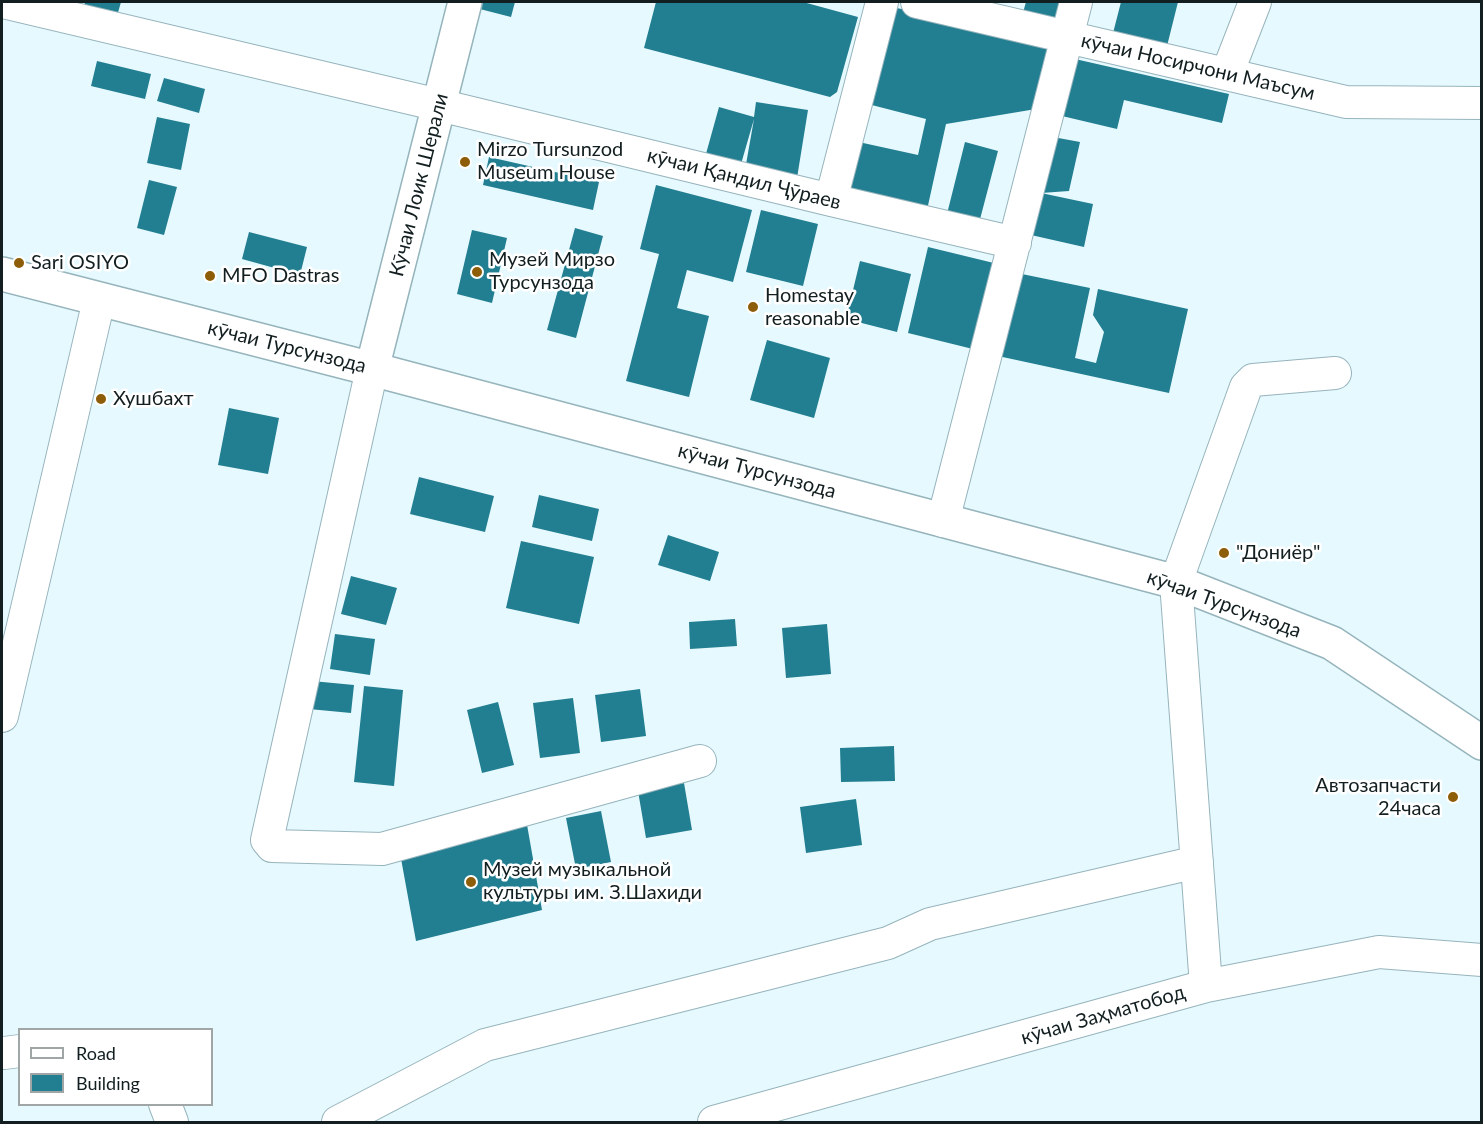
<!DOCTYPE html>
<meta charset="utf-8">
<style>
body{margin:0}
#map{position:relative;width:1483px;height:1124px;overflow:hidden;background:#e6f9fe;font-family:Lato,sans-serif}
canvas{display:block}
.frame{position:absolute;inset:0;border:3px solid #121e20;pointer-events:none}
.legend{position:absolute;left:18px;top:1028px;width:195px;height:78px;box-sizing:border-box;background:#fff;border:2px solid #a0a5a6;margin:0;padding:8px 10px;list-style:none;font-size:18px;color:#121e20}
.legend li{display:flex;align-items:center;gap:12px;height:30px}
.legend b{width:30px;border:2px solid #a0a5a6}
</style>
<div id="map">
<canvas width="1483" height="1124"></canvas>
<div class="frame"></div>
<ul class="legend">
<li><b style="height:8px;background:#fff"></b>Road</li>
<li><b style="height:16px;background:#227e91"></b>Building</li>
</ul>
</div>
<script>
const ctx = document.querySelector('canvas').getContext('2d');
ctx.lineJoin = 'round';
function paint(path, color) {
  ctx.fillStyle = color;
  ctx.fill(path, 'evenodd');
}
function trace(path, color, width, dash) {
  ctx.strokeStyle = color;
  ctx.lineWidth = width;
  ctx.lineCap = dash ? 'butt' : 'round';
  ctx.setLineDash(dash || []);
  ctx.stroke(path);
}
function drawText(font, color, halo, rows, align = 'center') {
  ctx.font = font + ' Lato,sans-serif';
  ctx.lineWidth = 5;
  ctx.setLineDash([]);
  ctx.textBaseline = 'middle';
  ctx.strokeStyle = halo;
  ctx.fillStyle = color;
  for (const [text, x, y, turn = 0] of rows) {
    ctx.save();
    ctx.translate(x, y);
    ctx.rotate((+turn || 0) * Math.PI / 180);
    ctx.textAlign = isNaN(turn) ? turn : align;
    if (halo) ctx.strokeText(text, 0, 0);
    ctx.fillText(text, 0, 0);
    ctx.restore();
  }
}
paint(new Path2D(`
 M85,2H121L117,16L84,8Z
 M478,2H515L511,17L476,8Z
 M656,2H803L858,17L837,92L830,97L644,48Z
 M1026,2H1066L1060,25L1022,16Z
 M1121,2H1178L1166,50L1112,37Z
 M888,6L1057,44L1042,108L946,124L927,210L843,191L854,141L918,155L926,119L864,103Z
 M1075,59L1229,94L1222,123L1124,100L1117,129L1062,116Z
 M97,61L151,74L145,99L91,86Z
 M164,78L205,89L199,113L157,101Z
 M756,102L808,110L797,178L745,170L754,119L739,171L704,161L719,107L754,117Z
 M157,117L190,124L181,170L147,163Z
 M1053,137L1080,142L1069,191L1041,193Z
 M965,142L998,151L979,223L947,214Z
 M489,157L599,182L593,210L483,185Z
 M149,180L177,187L164,235L137,228Z
 M656,185L752,210L733,282L687,270L677,308L709,316L689,397L626,381L659,254L640,249Z
 M1041,193L1093,204L1084,247L1031,235Z
 M761,210L818,224L803,286L746,272Z
 M575,228L603,236L576,338L547,330Z
 M472,230L507,238L492,303L457,294Z
 M249,232L307,247L300,275L242,259Z
 M928,247L1002,265L981,351L908,333Z
 M860,261L911,274L897,332L846,319Z
 M1017,273L1090,288L1075,358L1096,363L1104,332L1093,315L1098,289L1188,309L1169,393L998,356Z
 M767,340L830,358L814,418L750,400Z
 M229,408L279,418L268,474L218,465Z
 M419,477L494,496L485,532L410,514Z
 M539,495L599,509L592,541L532,527Z
 M668,535L719,552L710,581L658,565Z
 M521,541L594,557L579,624L506,608Z
 M351,576L397,588L386,625L341,614Z
 M735,619L737,646L690,649L689,622Z
 M827,624L831,674L786,678L782,628Z
 M335,634L375,639L370,675L330,669Z
 M312,681L354,685L351,713L309,709Z
 M364,686L403,690L394,786L354,782Z
 M640,689L646,736L601,742L595,695Z
 M573,698L580,753L540,758L533,703Z
 M498,702L514,765L482,773L467,710Z
 M894,746L895,781L841,782L840,748Z
 M684,783L692,830L646,838L638,791Z
 M856,799L862,845L806,853L800,807Z
 M601,811L611,862L576,869L566,818Z
 M526,819L542,910L416,941L400,853Z`), '#227e91');
const minor = new Path2D(`
 M3,2L439,105L831,200L1015,243
 M917,2L1346,102L1482,103
 M1227,74L1255,2
 M831,200L882,2
 M372,369L267,840L272,846L382,849L700,761
 M943,521L1076,2
 M2,716L99,300
 M1206,986L1379,952L1482,960
 M4,1053L20,1051
 M165,1104L172,1122
 M338,1122L485,1045L888,943L930,924L1197,862
 M714,1122L1206,986L1176,582L1246,387L1253,380L1335,373`);
const major = new Path2D(`
 M2,274L372,369L1176,582L1332,643L1482,743
 M372,369L465,2`);
trace(minor, '#96b4bc', 34);
trace(major, '#96b4bc', 36);
trace(minor, '#fff', 32);
trace(major, '#fff', 33);
for (const [x, y, r, color] of [
 [465,162,6,"#8d5d07"],
 [19,263,6,"#8d5d07"],
 [477,272,6,"#8d5d07"],
 [210,276,6,"#8d5d07"],
 [753,307,6,"#8d5d07"],
 [101,399,6,"#8d5d07"],
 [1224,553,6,"#8d5d07"],
 [1453,797,6,"#8d5d07"],
 [471,882,6,"#8d5d07"]
]) {
  const dot = new Path2D();
  dot.arc(x, y, r, 0, 2 * Math.PI);
  ctx.fillStyle = color;
  ctx.fill(dot);
  trace(dot, '#fff', 2);
}
drawText('20px', '#121e20', '#fff', [
 ["кӯчаи Носирчони Маъсум",1198,67,13],
 ["кӯчаи Қандил Ҷӯраев",744,179,14],
 ["Кӯчаи Лоик Шерали",419,185,-76],
 ["кӯчаи Турсунзода",287,347,14],
 ["кӯчаи Турсунзода",757,471,15],
 ["кӯчаи Турсунзода",1224,604,20],
 ["кӯчаи Заҳматобод",1103,1015,-16]
]);
drawText('20px', '#121e20', '#fff', [
 ["Mirzo Tursunzod",477,150],
 ["Museum House",477,173],
 ["Музей Мирзо",489,260],
 ["Турсунзода",489,283],
 ["Sari OSIYO",31,263],
 ["MFO Dastras",222,276],
 ["Homestay",765,296],
 ["reasonable",765,319],
 ["Хушбахт",113,399],
 ["\"Дониёр\"",1236,553],
 ["Автозапчасти",1441,786,"right"],
 ["24часа",1441,809,"right"],
 ["Музей музыкальной",483,870],
 ["культуры им. З.Шахиди",483,893]
], 'left');
</script>
